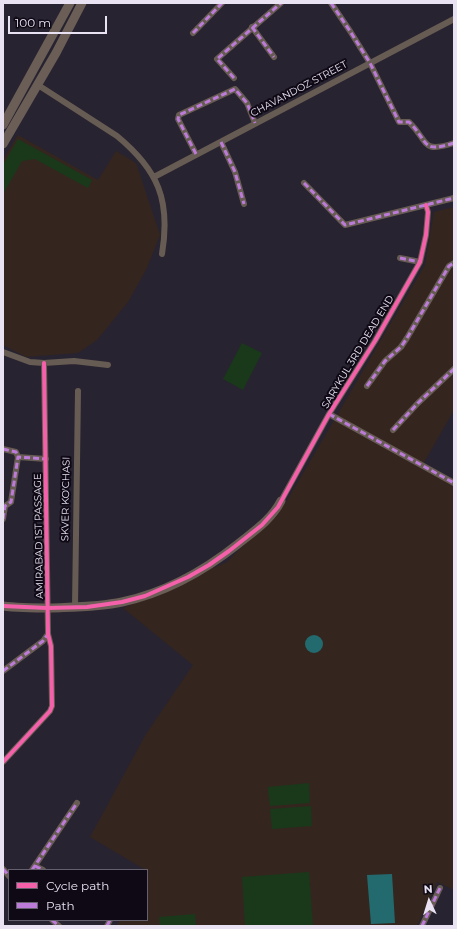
<!DOCTYPE html>
<style>
body{margin:0}
#map{position:relative;width:457px;height:929px;overflow:hidden;background:#282330;font-family:Montserrat,sans-serif}
canvas{display:block}
.frame{position:absolute;inset:0;border:4px solid #e8e2f3;pointer-events:none}
.legend{position:absolute;left:8px;top:869px;width:140px;height:52px;box-sizing:border-box;background:#0e0914;border:1px solid #65606d;margin:0;padding:5px 7px;list-style:none;font-size:12px;color:#e8e2f3}
.legend li{display:flex;align-items:center;gap:8px;height:20px}
.legend b{width:20px;border:1px solid #65606d}
.north{position:absolute;left:409px;top:881px;width:40px;height:40px;-webkit-text-stroke:3px #0e0914;paint-order:stroke;rotate:356deg;font-size:11px;font-weight:700;line-height:16px;text-align:center;color:#e8e2f3}
.north::after{content:'';display:block;margin:auto;width:14px;height:18px;background:#e8e2f3;clip-path:polygon(50% 0,100% 100%,50% 72%,0 100%)}
.scale{position:absolute;left:8px;top:16px;width:99px;height:18px;box-sizing:border-box;border:2px solid #e8e2f3;border-top:0;padding-left:5px;font-size:12px;line-height:14px;white-space:nowrap;color:#e8e2f3;-webkit-text-stroke:3px #0e0914;paint-order:stroke}
</style>
<div id="map">
<canvas width="457" height="929"></canvas>
<div class="frame"></div>
<ul class="legend">
<li><b style="height:5px;background:#f560ab"></b>Cycle path</li>
<li><b style="height:5px;background:#bd7bd9"></b>Path</li>
</ul>
<div class="north">N</div>
<div class="scale">100 m</div>
</div>
<script>
const ctx = document.querySelector('canvas').getContext('2d');
ctx.lineJoin = 'round';
function paint(path, color) {
  ctx.fillStyle = color;
  ctx.fill(path, 'evenodd');
}
function trace(path, color, width, dash) {
  ctx.strokeStyle = color;
  ctx.lineWidth = width;
  ctx.lineCap = dash ? 'butt' : 'round';
  ctx.setLineDash(dash || []);
  ctx.stroke(path);
}
function drawText(font, color, halo, rows, align = 'center') {
  ctx.font = font + ' Montserrat,sans-serif';
  ctx.lineWidth = 4;
  ctx.setLineDash([]);
  ctx.textBaseline = 'middle';
  ctx.strokeStyle = halo;
  ctx.fillStyle = color;
  for (const [text, x, y, turn = 0] of rows) {
    ctx.save();
    ctx.translate(x, y);
    ctx.rotate((+turn || 0) * Math.PI / 180);
    ctx.textAlign = isNaN(turn) ? turn : align;
    if (halo) ctx.strokeText(text, 0, 0);
    ctx.fillText(text, 0, 0);
    ctx.restore();
  }
}
paint(new Path2D(`
 M18,135L98,180L116,151L136,163L160,235L147,268L128,302L97,340L78,353L26,357L3,345V160Z
 M454,207V410L422,466L454,486V890L437,882L417,926H116L120,920H147V876L149,872L90,837L146,734L193,665L123,608L227,562L285,504L425,265L434,212Z`), '#34261f');
paint(new Path2D(`
 M18,139L92,180L88,188L35,159L22,161L3,194V165Z
 M242,343L262,353L243,390L223,379Z
 M309,783L310,803L270,806L268,787Z
 M311,806L312,826L272,829L270,809Z
 M309,872L313,926H245L242,877Z
 M195,914L196,926H160L159,917Z`), '#19391a');
paint(new Path2D(`
 M305 644a9 9 0 1 1 18 0a9 9 0 1 1-18 0Z
 M392,874L395,923L371,924L367,875Z`), '#236a6e');
trace(new Path2D(`
 M331,3L350,31L370,63L399,122H409C429,141 420,154 454,143
 M252,27L274,57
 M193,33L222,3
 M234,78L217,59L281,3
 M38,85L117,136C158,170 171,200 162,254
 M221,142L235,172L244,204
 M196,154L178,119L179,115L235,89L247,103L255,123
 M154,177L454,19
 M304,183L345,225L454,198
 M400,258L420,262
 M3,352L30,362L44,363L74,361L108,365
 M367,386L385,361L401,347L407,338L449,266L454,263
 M329,414L454,483
 M393,430L418,403L454,369
 M3,449L16,452L18,457
 M281,501L329,414L375,341L420,262L426,235L428,212L426,205
 M3,519L5,506L11,502L18,457L46,459
 M75,607L78,391
 M3,671L43,641L48,634
 M3,762L50,711L52,706L51,646L48,634L44,363
 M35,866L43,870
 M3,869L9,876
 M32,870L77,803
 M52,920L59,926
 M107,926L110,920
 M422,926L440,888`), '#675c53', 6);
trace(new Path2D(`
 M3,125L70,3
 M3,144L56,53L82,3
 M3,606C19,608 36,608 52,608C75,607 99,607 122,602C164,593 204,571 238,544C254,531 271,520 281,501`), '#6a5e56', 9);
trace(new Path2D(`
 M331,3L350,31L370,63L399,122H409C429,141 420,154 454,143
 M252,27L274,57
 M193,33L222,3
 M234,78L217,59L281,3
 M221,142L235,172L244,204
 M196,154L178,119L179,115L235,89L247,103L255,123
 M304,183L345,225L454,198
 M400,258L420,262
 M367,386L385,361L401,347L407,338L449,266L454,263
 M329,414L454,483
 M393,430L418,403L454,369
 M3,449L16,452L18,457
 M3,519L5,506L11,502L18,457L46,459
 M3,671L43,641L48,634
 M35,866L43,870
 M3,869L9,876
 M32,870L77,803
 M52,920L59,926
 M107,926L110,920
 M422,926L440,888`), '#bd7bd9', 3, [6, 3]);
trace(new Path2D(`
 M3,606L47,608L87,607L122,602L145,596L188,577L209,565L229,551L262,525L278,507L329,414L375,341L420,262L426,235L428,212L426,205
 M3,762L50,711L52,706L51,646L48,634L44,363`), '#f560ab', 4);
drawText('10px', '#e8e2f3', '#0e0914', [
 ["CHAVANDOZ STREET",299,89,-28],
 ["SARYKUL 3RD DEAD END",358,352,-59],
 ["SKVER KO'CHASI",66,499,-89],
 ["AMIRABAD 1ST PASSAGE",39,536,-91]
]);
</script>
